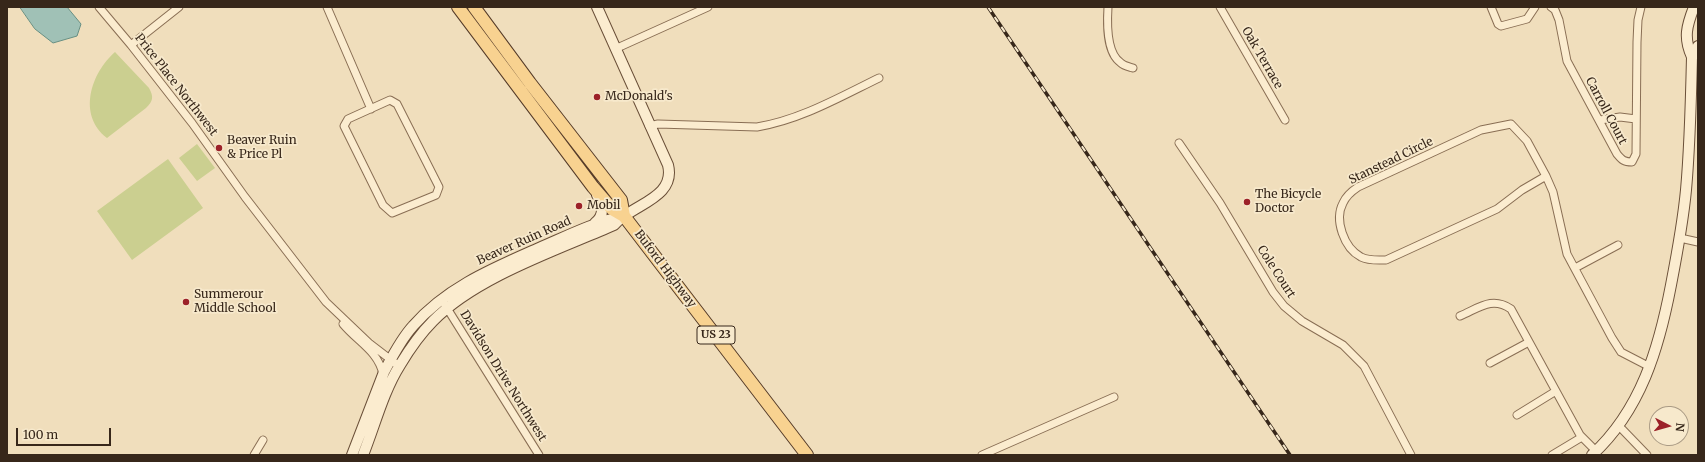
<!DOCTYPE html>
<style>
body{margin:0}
#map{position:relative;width:1705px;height:462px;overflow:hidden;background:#f0debc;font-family:Merriweather,serif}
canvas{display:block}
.frame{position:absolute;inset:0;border:8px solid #37271a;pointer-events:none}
.north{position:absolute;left:1649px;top:406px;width:40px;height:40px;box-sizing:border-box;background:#f7e9cc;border:1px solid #aa9b85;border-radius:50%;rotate:96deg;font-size:11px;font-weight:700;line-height:16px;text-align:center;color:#37271a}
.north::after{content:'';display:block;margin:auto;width:14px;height:18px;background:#9c2128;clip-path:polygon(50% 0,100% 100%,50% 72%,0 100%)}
.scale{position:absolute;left:16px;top:428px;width:95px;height:18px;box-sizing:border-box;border:2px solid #37271a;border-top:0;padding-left:5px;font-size:12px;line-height:14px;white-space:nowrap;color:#37271a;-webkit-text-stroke:3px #f7e9cc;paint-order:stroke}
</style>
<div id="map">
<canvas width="1705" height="462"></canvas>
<div class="frame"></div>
<div class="north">N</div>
<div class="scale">100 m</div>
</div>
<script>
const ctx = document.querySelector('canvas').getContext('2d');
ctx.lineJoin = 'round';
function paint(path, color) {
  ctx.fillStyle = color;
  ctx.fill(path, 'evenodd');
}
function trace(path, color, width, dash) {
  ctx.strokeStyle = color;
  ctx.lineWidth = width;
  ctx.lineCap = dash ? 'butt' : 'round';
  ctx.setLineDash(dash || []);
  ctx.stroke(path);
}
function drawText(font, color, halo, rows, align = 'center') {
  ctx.font = font + ' Merriweather,serif';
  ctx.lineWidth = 3.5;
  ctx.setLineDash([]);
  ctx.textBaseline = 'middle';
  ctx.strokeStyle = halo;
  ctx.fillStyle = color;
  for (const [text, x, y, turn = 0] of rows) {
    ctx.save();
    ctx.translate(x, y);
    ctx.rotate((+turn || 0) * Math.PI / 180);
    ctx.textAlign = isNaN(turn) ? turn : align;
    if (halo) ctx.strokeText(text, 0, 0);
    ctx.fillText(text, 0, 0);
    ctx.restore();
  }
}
paint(new Path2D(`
 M115,52L149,88C154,97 153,101 146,108L107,138C77,115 91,73 115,52Z
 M197,144L215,168L197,181L179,158Z
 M168,159L203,208L132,260L97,211Z`), '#cbcf90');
const water = new Path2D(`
 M20,7H67L81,24L77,36L53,43L35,29Z`);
paint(water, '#a0c1b6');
trace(water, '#678f83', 1);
const street = new Path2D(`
 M99,7L131,45L192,123L245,197L326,302L369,343L399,366
 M327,7L371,109
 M1108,7C1107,23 1106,53 1121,63C1124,66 1130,67 1133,68
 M1220,7L1285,120
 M1491,7L1498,24L1501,26L1527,19L1535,7
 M1551,7L1555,10L1559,20L1567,61L1617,154C1622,160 1624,162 1632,162L1636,154L1637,42L1638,20L1641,7
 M131,45L179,7
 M615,49L708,7
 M390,100L397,104L439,187L436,195L392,213L383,205L344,126L348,119Z
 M1600,120L1620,117L1636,119
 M1511,124L1527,141L1546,176L1522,190L1497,209L1386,260C1377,260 1369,261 1361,257C1344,248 1334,220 1343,203C1346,196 1352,191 1358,187L1481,130Z
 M649,126L658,124L757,127C800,120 840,97 879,78
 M1179,143L1220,203L1273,292L1284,306L1302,321L1343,345L1364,366L1411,455
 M1546,176L1553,192L1567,254L1612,338L1621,352L1650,367
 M1680,238L1698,242
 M1575,268L1618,245
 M445,305L539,455
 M1460,316C1479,308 1492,296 1511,309L1580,435L1596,451
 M343,324C358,342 378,351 383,374
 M1490,363L1529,342
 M1517,415L1556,391
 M1619,426L1647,455
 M254,455L263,440
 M982,455L1114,397
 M1552,455L1582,437`);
const secondary = new Path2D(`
 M1692,57L1698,46
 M595,223C605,215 603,205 597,195
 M352,455L384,372C392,357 401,339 413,326C447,287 494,268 539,248C567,236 593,223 622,216
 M363,455C375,425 383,392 400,365C409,350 420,334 433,321C476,277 557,250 614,225C618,221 621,217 626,215C644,202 675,193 668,165L597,7
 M1592,455C1641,410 1659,348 1671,285C1677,254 1683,222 1686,190C1690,146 1691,101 1692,57C1683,38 1687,25 1694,7`);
const primary = new Path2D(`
 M458,7L593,187L612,209L624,216L807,455
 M474,7L530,83L621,200L624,216`);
trace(street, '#896e54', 9);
trace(secondary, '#6a4f38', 12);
trace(primary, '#563c29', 14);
trace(street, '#fbeccf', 7);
trace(secondary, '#fbeccf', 10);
trace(primary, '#f8d290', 12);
const rail = new Path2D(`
 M988,7L1290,455`);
trace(rail, '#37271a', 3.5);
trace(rail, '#f7e9cc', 2, [6]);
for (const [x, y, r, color] of [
 [597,97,4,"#9c2128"],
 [219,148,4,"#9c2128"],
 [1247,202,4,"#9c2128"],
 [579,206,4,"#9c2128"],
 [186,302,4,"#9c2128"]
]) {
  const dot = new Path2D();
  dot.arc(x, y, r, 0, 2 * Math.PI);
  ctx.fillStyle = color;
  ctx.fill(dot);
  trace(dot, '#f7e9cc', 1.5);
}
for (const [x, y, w] of [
 [716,335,38]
]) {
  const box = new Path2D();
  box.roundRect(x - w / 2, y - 9, w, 18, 3);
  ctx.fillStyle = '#f7e9cc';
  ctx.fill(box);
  trace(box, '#37271a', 1);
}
drawText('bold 11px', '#37271a', null, [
 ["US 23",716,335]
]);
drawText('12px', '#37271a', '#f7e9cc', [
 ["Oak Terrace",1262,58,60],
 ["Price Place Northwest",176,85,52],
 ["Carroll Court",1606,111,62],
 ["Stanstead Circle",1391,161,-26],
 ["Beaver Ruin Road",524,241,-24],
 ["Buford Highway",665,269,53],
 ["Cole Court",1276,272,57],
 ["Davidson Drive Northwest",503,376,58]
]);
drawText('12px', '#37271a', '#f7e9cc', [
 ["McDonald's",605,97],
 ["Beaver Ruin",227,141],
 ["& Price Pl",227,155],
 ["The Bicycle",1255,195],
 ["Doctor",1255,209],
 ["Mobil",587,206],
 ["Summerour",194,295],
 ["Middle School",194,309]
], 'left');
</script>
